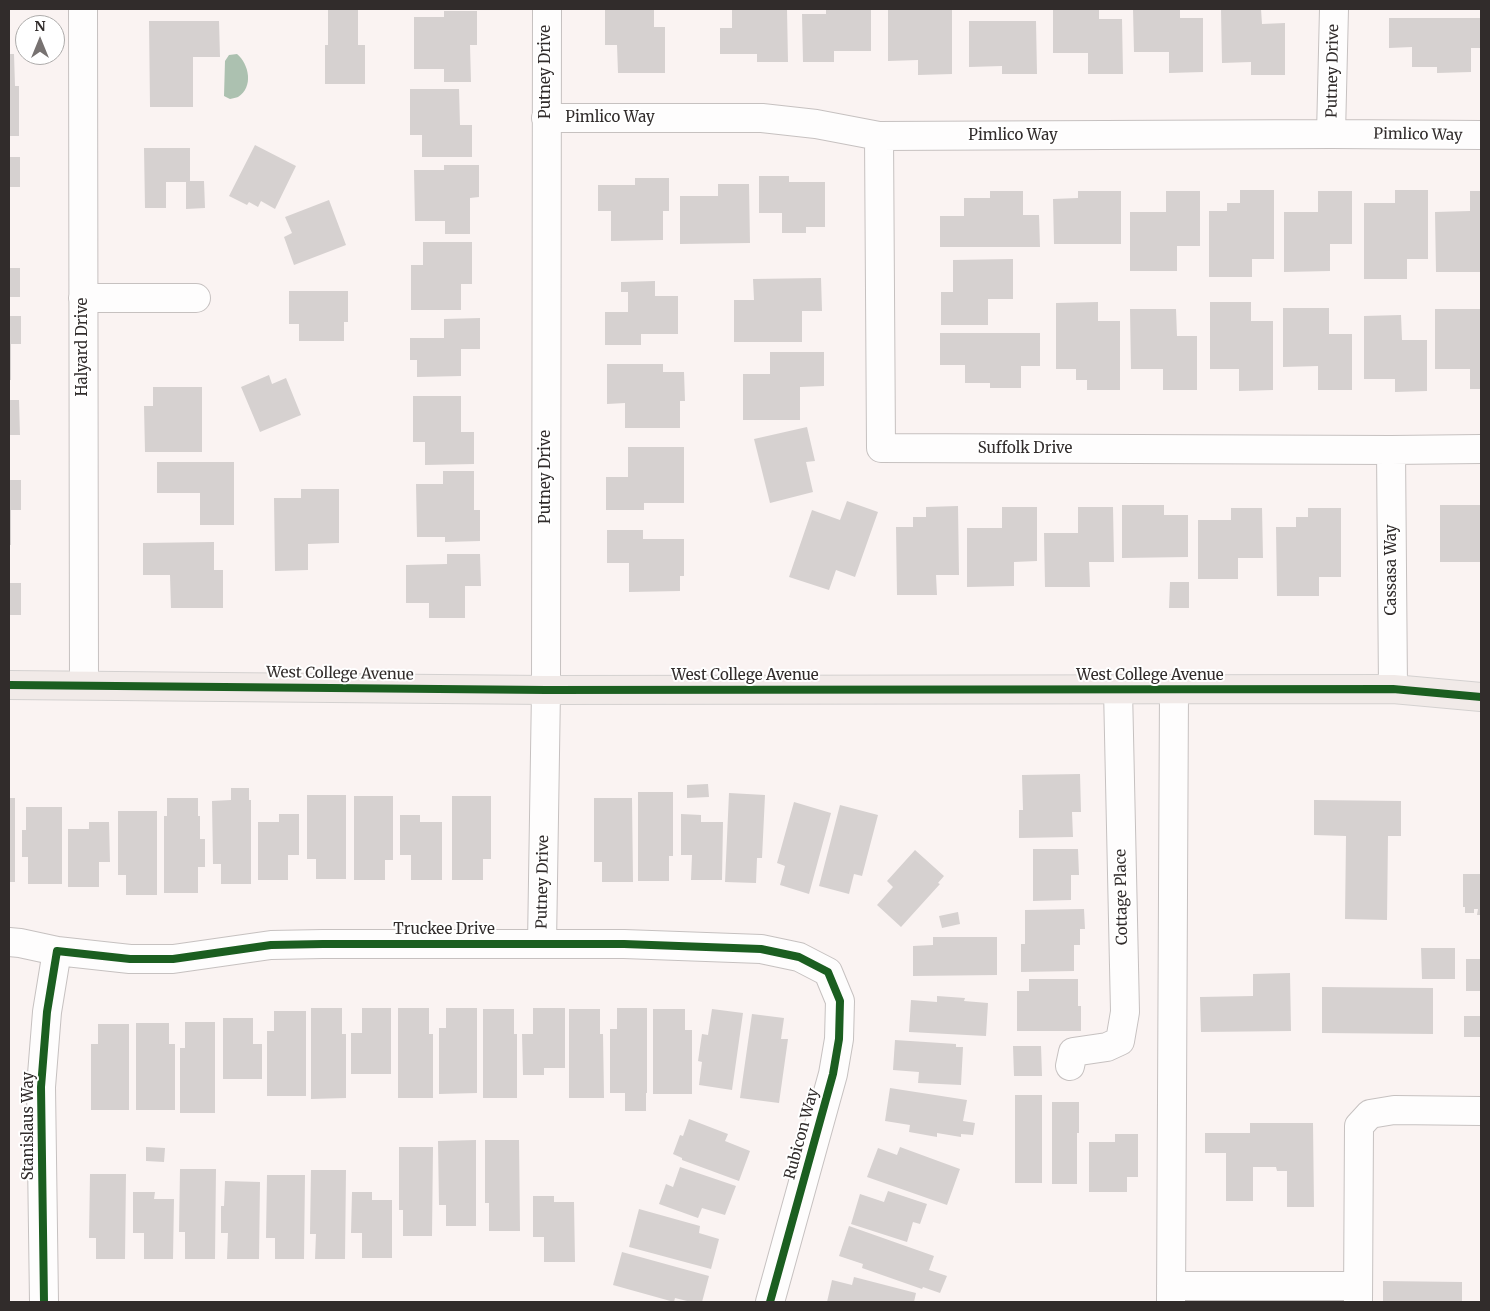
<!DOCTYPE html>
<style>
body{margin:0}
#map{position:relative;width:1490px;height:1311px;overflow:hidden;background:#faf3f2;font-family:Merriweather,serif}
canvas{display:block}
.frame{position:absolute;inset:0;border:10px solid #312c2b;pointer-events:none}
.north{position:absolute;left:15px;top:15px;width:50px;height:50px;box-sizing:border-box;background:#fff;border:1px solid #adabaa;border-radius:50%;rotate:0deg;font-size:14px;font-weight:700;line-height:20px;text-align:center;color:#312c2b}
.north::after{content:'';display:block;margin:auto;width:18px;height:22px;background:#777271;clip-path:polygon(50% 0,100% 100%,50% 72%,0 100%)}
</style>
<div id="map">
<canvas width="1490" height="1311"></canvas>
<div class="frame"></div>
<div class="north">N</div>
</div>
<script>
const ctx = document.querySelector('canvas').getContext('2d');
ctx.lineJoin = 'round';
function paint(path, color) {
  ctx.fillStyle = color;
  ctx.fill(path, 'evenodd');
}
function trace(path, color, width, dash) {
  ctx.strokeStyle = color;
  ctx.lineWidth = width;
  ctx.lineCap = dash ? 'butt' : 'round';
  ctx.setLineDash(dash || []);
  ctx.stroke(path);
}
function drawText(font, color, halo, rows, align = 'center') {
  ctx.font = font + ' Merriweather,serif';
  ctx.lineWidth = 4;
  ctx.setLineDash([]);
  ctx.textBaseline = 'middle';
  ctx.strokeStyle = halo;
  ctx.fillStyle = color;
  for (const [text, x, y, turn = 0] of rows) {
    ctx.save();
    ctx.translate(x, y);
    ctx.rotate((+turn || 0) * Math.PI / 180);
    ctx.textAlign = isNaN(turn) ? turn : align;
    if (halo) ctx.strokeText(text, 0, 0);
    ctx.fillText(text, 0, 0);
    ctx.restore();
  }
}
paint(new Path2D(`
 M237,54C249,64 254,87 238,97C236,98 233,98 230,99L224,96L225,61L229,55Z`), '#acc1b0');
paint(new Path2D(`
 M328,9H358V45H365V84H325V45H328Z
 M605,9H654V27H665V73H618L617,45H605Z
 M732,9H787L788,62H757V54H720V28H732Z
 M826,9H871V51H834V62H803L802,14H826Z
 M888,9H952V74L918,75V60L888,61Z
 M1053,9H1099V19H1122L1123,74H1088V53H1053Z
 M1133,9H1180V18H1203V72L1169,73V52H1134Z
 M1221,9H1261L1262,24L1285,23V75H1251V62L1222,63Z
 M444,11H477V45H470L471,82H444V69H414V17H444Z
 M1389,18H1481V48H1471V72L1437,73V67H1412V47L1389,48Z
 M149,21H219L220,57H193V107H150Z
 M969,21H1036L1037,74H1002V66L969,67Z
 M9,54H14L15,86H19V136H9Z
 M410,89H459L460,125H472V157H422V135H410Z
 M255,145L296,166L275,209L261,201L258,207L249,202L247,205L229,196Z
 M144,148H190V181H204L205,208L186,209V182H166V208H145Z
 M9,157H20V187H9Z
 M444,165H479V197L470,198V234H445V221H415L414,170H444Z
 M759,176H789V182H825V227H806V233H782V213H759Z
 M635,178H669V211H663V240L611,241V211H598V185H635Z
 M718,184H749L750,243L680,244V196H718Z
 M1240,190H1274V259H1252V277H1209V211H1227V203H1240Z
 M1395,190H1428V259H1407V279H1364V203H1395Z
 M990,191H1023V215H1039L1040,247H940V216H964V198H990Z
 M1078,191H1121V244H1054L1053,199L1078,198Z
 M1166,191H1200V246H1177V271H1130V212H1166Z
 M1318,191H1352V244H1330V271L1284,272V212H1318Z
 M1470,191H1481V272H1436L1435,212L1470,211Z
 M329,200L346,245L294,265L284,237L292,233L285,217Z
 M423,242H472V284H461V310H411V265H423Z
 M1013,259V299H988V325H941V292H953V260Z
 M9,268H20V297H9Z
 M821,278L822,311H802V342H734V300H754L753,279Z
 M655,281V296H678V334H641V345H605V312H628V292H621V282Z
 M289,291H348V322H344V341H299V324H289Z
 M1098,302V321H1120V390H1087V380H1076V369H1056V303Z
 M1210,302H1251V321H1273V390L1239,391V369H1210Z
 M1283,308H1329V334H1352V390H1318V366L1283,367Z
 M1130,309H1176L1177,336H1197V390H1163V369H1131Z
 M1435,309H1481V389H1470V369H1435Z
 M1401,315L1402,340H1427V391L1395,392V379H1364V316Z
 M9,316H21V344H11V380H9Z
 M480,318V349H461V376L417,377V360H410V338H444V319Z
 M940,333H1040V366H1021V388H990V383H965V365H940Z
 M770,352H824V386L800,387V420H743V374H770Z
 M607,364H663V372H684L685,401H680V428H625V403L607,404Z
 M269,375L272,384L286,378L301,415L260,432L241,387Z
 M153,387H202V452H145L144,406H153Z
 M413,396H461V432H474V464L425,465V442H413Z
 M9,400H19L20,435H9Z
 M807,427L815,461L806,462L813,492L770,503L754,439Z
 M628,447H684V503H644V510H606V477H628Z
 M157,462H234V525H200V493H157Z
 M443,471H474V510H480V541L445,542V537H417L416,484H443Z
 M9,480H21V510H11V545H9Z
 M301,489H339V543L308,544V570L275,571L274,498H301Z
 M847,501L878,512L855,577L836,570L829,590L789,577L812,510L840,520Z
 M1122,505H1164V515H1188V557L1122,558Z
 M1440,505H1481V562H1440Z
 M958,506L959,575H936L937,595H897L896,527H913V517H926V507Z
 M1002,507H1037V561L1014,562V586L967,587V528H1002Z
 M1078,507H1113L1114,562H1089L1090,587H1045L1044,533H1078Z
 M1231,508H1262L1263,558H1238V579H1198V520H1231Z
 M1308,508H1341V577H1319V596H1277L1276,527H1296V517H1308Z
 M607,530H643V539H684V576H680V591L629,592V563H607Z
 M214,542V570H223V608H171L170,575H143V543Z
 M447,554H480L481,586H465V618H429V603H406V565L447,564Z
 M1170,582H1189V608H1169Z
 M9,583H21V615H9Z
 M1080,774L1081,812H1072L1073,837L1019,838V810H1023L1022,775Z
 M708,784L709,797L687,798V785Z
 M231,788H249V800H251V884H221V864H213L212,801L231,800Z
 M638,792H673V856H669V881H638Z
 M729,793L765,795L762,858H757L756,883L725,882Z
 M307,795H346V879H316V859H307Z
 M354,796H393V860H385V880H354Z
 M452,796H491V859H483V880H452Z
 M9,798H15V882H9Z
 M167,798H198V816H200V839H205V867H198V893H164V816H167Z
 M594,798H632L633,882H602V862H594Z
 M1314,800L1401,801V836H1388L1387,920L1345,919L1346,836L1314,835Z
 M794,802L831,813L809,894L780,885L785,866L777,863Z
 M840,805L878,815L862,876L854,874L849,894L819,886Z
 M26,807H62V884H28V857H22V830H26Z
 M118,811H157V895H126V875H118Z
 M279,814H299V855H288V880H258V822H279Z
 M681,814L701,815V822H723L722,880H691L692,855H681Z
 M400,815H420V822H442V880H411V855H400Z
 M89,822H109L110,862H99V887H68V829H89Z
 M1033,849H1078L1079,875H1071V900L1033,901Z
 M915,850L944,876L938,883L940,884L901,927L877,905L893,887L887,881Z
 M1463,874H1481V915H1477L1478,909H1474V913H1465V907H1463Z
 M1084,909L1085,929H1080V945H1074V971L1021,972V944H1025V910Z
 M958,912L960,924L942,928L939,916Z
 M933,937H997V975L913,976V946L933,945Z
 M1421,948H1455V979H1422Z
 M1466,959H1481V991H1466Z
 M1290,973L1291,1031L1201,1032L1200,997L1253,996V974Z
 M1029,979H1078V1006H1081V1031H1017V991H1029Z
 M1322,987L1433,988V1034L1322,1033Z
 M937,996L965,998L964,1001L988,1003L986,1036L909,1032L911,1000L937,1002Z
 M311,1008H342V1034H346V1098L311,1099Z
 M362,1008H391V1074H351V1033H362Z
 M398,1008H429V1034H433V1098H398Z
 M446,1008H477V1093L439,1094V1028H446Z
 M533,1008H565V1068H544V1075H523L522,1034H533Z
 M617,1008H647V1093H646V1111H625V1093H610V1029H617Z
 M483,1009H514V1034H517V1098H483Z
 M569,1009H600V1034H603L604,1098H569Z
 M653,1009H685V1030H692V1094H653Z
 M712,1009L743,1013L732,1090L699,1085L702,1062L698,1061L702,1034L708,1035Z
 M274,1011H306V1096H267V1031H274Z
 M752,1014L784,1018L781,1039H788L779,1103L740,1098Z
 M1464,1016H1481V1037H1464Z
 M223,1018H253V1044H262V1079H223Z
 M185,1022H215V1113H180V1048H185Z
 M136,1023H169V1044H175V1110H136Z
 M98,1024H129V1110H91V1044H98Z
 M895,1040L956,1044V1047H963L961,1085L918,1083L919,1072L893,1070Z
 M1013,1046H1041L1042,1076H1014Z
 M890,1088L967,1100L963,1121L975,1123L973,1135L961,1134V1137L937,1133V1137L909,1132L910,1125L885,1121Z
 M1015,1095H1042V1183H1015Z
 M1052,1102H1079V1133H1077V1184H1052Z
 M689,1119L728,1134L725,1141L750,1151L739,1181L682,1160V1158L673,1154L680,1135L683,1136Z
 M1250,1123H1313L1314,1207H1287V1171H1277L1276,1167H1253V1201H1226V1153H1205V1133H1250Z
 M1115,1134H1138V1177H1127V1192H1089V1142H1115Z
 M476,1140V1226H446V1205H439L438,1141Z
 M485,1140H519L520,1231H489V1203H485Z
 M146,1147L165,1148L164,1162L146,1161Z
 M399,1147H433L432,1236H403V1210H399Z
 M900,1147L960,1169L947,1205L867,1177L878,1148L897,1155Z
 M680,1167L736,1186L725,1215L702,1208L698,1218L659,1204L666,1184L673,1187Z
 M180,1169H216L215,1259H185V1232H179Z
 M311,1170H346L345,1259H315L316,1234H310Z
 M90,1174H126L125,1259H96V1238H89Z
 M267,1175H305L304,1259H275V1238H266Z
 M225,1181L260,1182L259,1259H227L228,1233H221V1206H224Z
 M888,1191L927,1204L920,1224L913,1222L907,1242L851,1224L860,1194L884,1202Z
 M133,1192H155L154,1199H174L173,1259H144V1233H133Z
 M352,1192H372V1200H392V1258H362V1233H351Z
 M533,1196H554V1202H574L575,1262H544V1237H533Z
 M639,1209L700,1226L699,1233L719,1239L711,1269L629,1247Z
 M849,1226L934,1256L929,1270L947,1276L940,1293L923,1287L922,1289L862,1268L863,1264L839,1256Z
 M622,1252L709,1276L702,1302H691L675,1298L674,1302L613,1285Z
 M854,1277L916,1293L914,1302H827L832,1280L852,1285Z
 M1383,1281L1462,1282V1302H1383Z`), '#d6d1d0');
const minor = new Path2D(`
 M83,9L84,685
 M546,118H762L816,124L879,136L1331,134L1481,135
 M1331,134L1334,9
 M879,136L881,448L1391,450L1481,449
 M83,298H196
 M1391,450L1393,689
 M9,942L20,943L57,951L130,959H173L271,945L323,944H624L761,949L799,957L828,972L840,1001L839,1039L833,1074L770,1302
 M542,944L546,690L547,9
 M1070,1066L1073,1052L1107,1047L1120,1041L1125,1012L1118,689
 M1171,1286H1358
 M44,1302L41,1087L47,1012L57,951
 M1171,1302L1174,689
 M1358,1302L1359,1126L1370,1114L1394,1110L1481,1111`);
const major = new Path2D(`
 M9,685L546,690L1393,689L1481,697`);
trace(minor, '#c6c1c0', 30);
trace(major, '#d4d1d0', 30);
trace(minor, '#fefdfd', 28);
trace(major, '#f1eae8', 28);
trace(new Path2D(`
 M9,685L546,690L1393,689L1481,697
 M44,1302L41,1087L47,1012L57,951L130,959H173L271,945L323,944H624L761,949L799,957L828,972L840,1001L839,1039L833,1074L770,1302`), '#1b5e20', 8);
drawText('15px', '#312c2b', '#fff', [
 ["Putney Drive",1333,71,-89],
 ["Putney Drive",546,72,-90],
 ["Pimlico Way",610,118],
 ["Pimlico Way",1418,135,1],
 ["Pimlico Way",1013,136],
 ["Halyard Drive",83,347,-90],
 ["Suffolk Drive",1025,449],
 ["Putney Drive",546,477,-90],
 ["Cassasa Way",1392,570,-90],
 ["West College Avenue",340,674,1],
 ["West College Avenue",745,676],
 ["West College Avenue",1150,676],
 ["Putney Drive",543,882,-89],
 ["Cottage Place",1122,897,-91],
 ["Truckee Drive",444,930],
 ["Stanislaus Way",29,1126,-90],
 ["Rubicon Way",802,1134,-75]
]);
</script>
